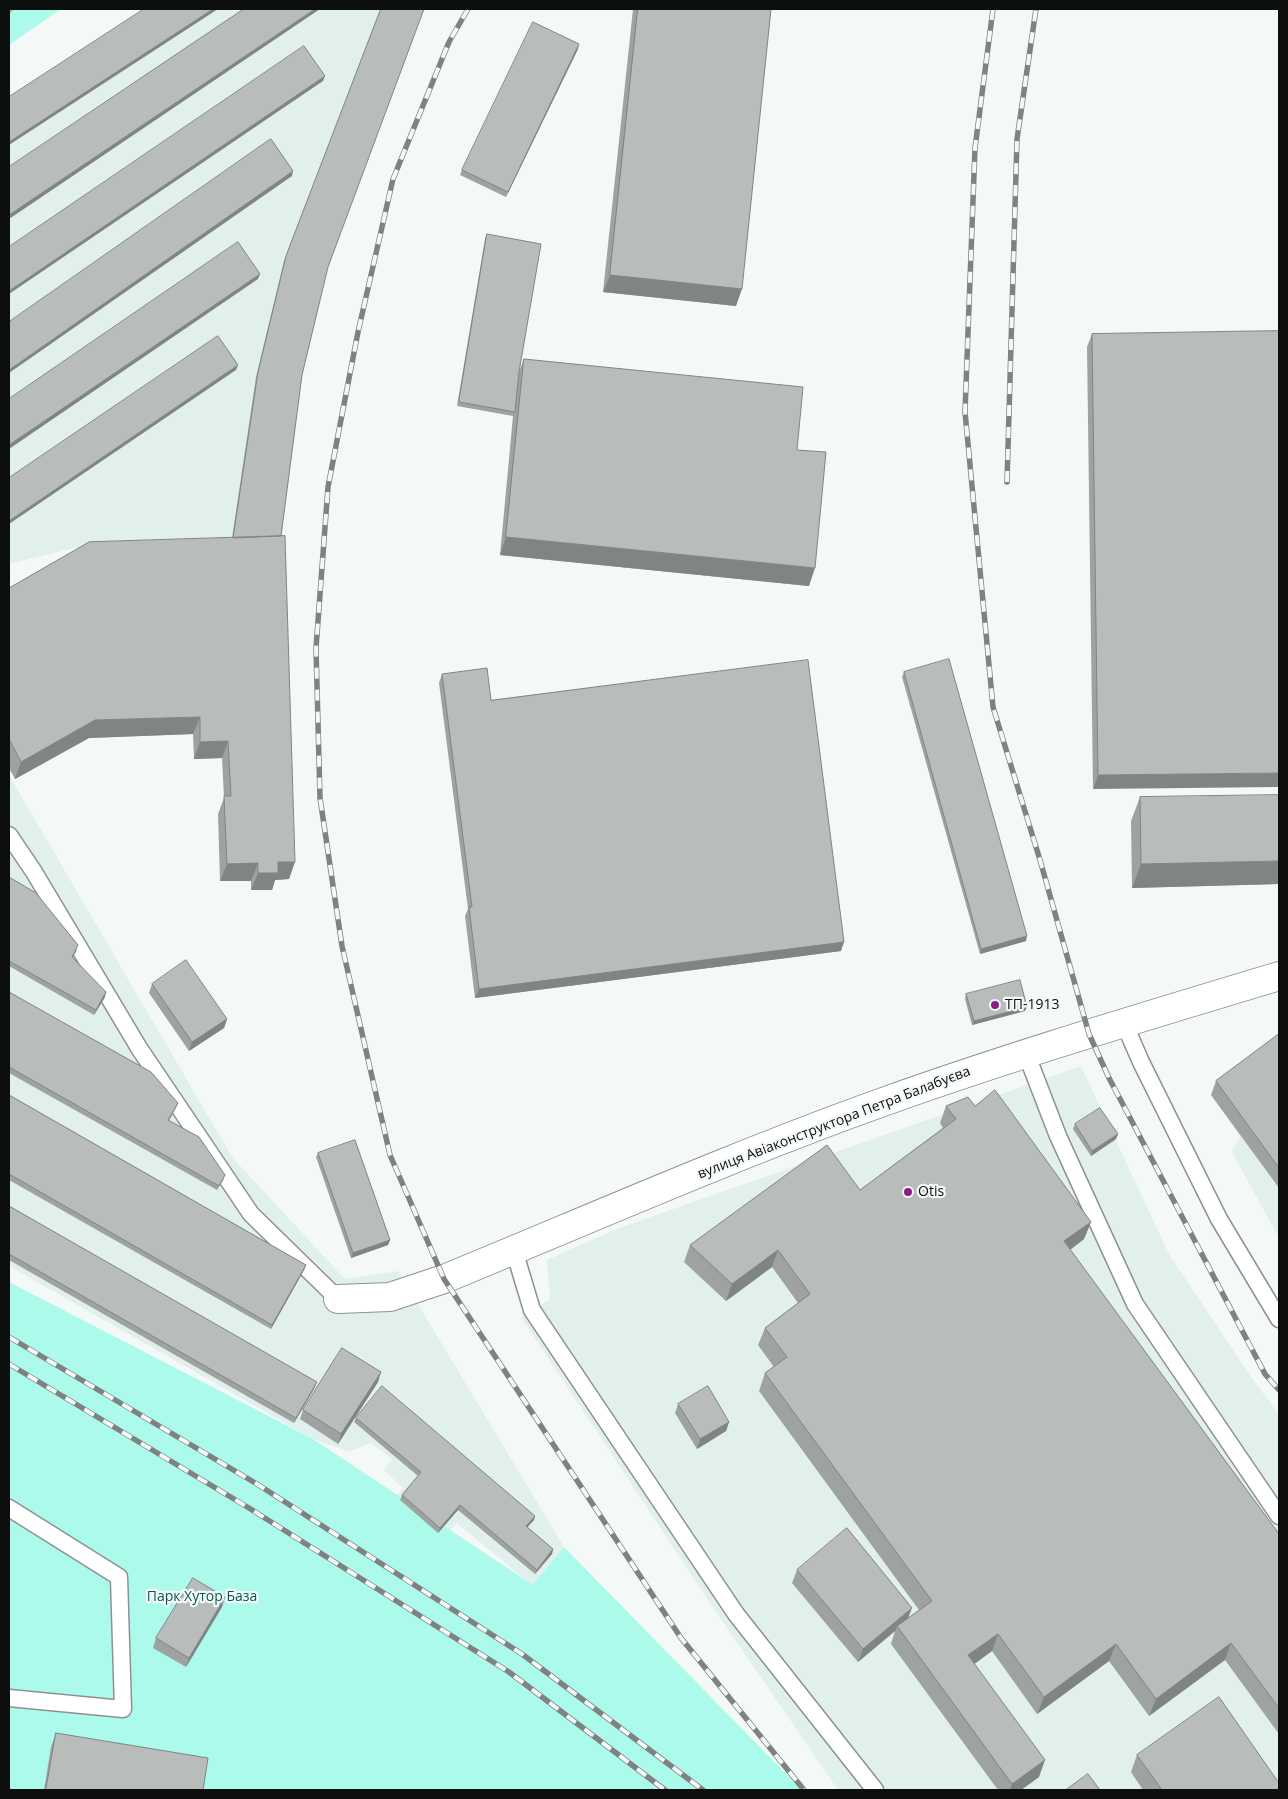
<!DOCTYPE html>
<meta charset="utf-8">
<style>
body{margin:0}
#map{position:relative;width:1288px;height:1799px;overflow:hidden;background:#f4f9f8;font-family:"Open Sans",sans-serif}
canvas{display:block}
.frame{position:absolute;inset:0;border:10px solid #0d0f0e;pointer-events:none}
</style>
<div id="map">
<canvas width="1288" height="1799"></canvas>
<div class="frame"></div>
</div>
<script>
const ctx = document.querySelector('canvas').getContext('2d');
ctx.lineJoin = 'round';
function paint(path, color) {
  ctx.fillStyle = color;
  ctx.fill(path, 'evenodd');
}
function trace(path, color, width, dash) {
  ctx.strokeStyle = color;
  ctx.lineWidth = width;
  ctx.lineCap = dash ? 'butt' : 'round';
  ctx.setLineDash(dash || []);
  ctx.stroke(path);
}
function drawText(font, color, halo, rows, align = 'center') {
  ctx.font = font + ' "Open Sans",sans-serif';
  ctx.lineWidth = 4.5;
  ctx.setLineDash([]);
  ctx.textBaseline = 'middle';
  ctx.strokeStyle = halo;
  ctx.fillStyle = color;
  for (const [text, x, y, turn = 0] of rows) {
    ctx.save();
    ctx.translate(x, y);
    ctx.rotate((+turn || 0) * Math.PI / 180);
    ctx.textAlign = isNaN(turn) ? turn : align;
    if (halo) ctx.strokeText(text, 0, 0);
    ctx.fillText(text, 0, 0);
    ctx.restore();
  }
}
paint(new Path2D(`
 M149,9H424L326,272L300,380L279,547L83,546L9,564V100Z
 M9,775L232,1157L345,1279L398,1271L564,1547L533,1586L457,1523L439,1541L392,1502L403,1488L384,1470L392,1459L371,1443L349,1452L313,1439L9,1266Z
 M1279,1044V1238L1232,1152L1240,1136L1211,1095Z
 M1081,1066L1170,1256L1256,1384L1279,1414V1790H838L710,1603L521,1317L550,1299L547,1260L619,1228Z`), '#e2f0ed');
paint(new Path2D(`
 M9,9H61L9,45Z
 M9,1282L313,1439L533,1585L564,1547L802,1790H9Z`), '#acfaeb');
const service = new Path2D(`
 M9,835L34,872L139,1048L251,1214L338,1299
 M1124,1023L1141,1062L1219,1219L1279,1319
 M1026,1053L1058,1136L1135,1304L1279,1516
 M514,1250L532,1310L736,1614L875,1790
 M9,1508L119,1577L123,1709L9,1698`);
const minor = new Path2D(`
 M338,1299L390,1297L444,1279C590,1219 735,1155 883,1102C1014,1055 1147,1016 1279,976`);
trace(service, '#8d9291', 19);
trace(minor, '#8d9291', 30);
trace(service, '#fff', 16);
trace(minor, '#fff', 28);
const rail = new Path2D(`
 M468,9L449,42L393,179L358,332L328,487L316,648L320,798L342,946L390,1155L444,1279L681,1638L804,1790
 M993,9L975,148L965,412L993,707L1040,860L1089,1034L1109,1078L1265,1374L1279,1390
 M9,10L10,9
 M1007,482L1017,139L1036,9
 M9,1337L257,1484L522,1654L703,1790
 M9,1364L249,1508L509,1672L665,1790`);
trace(rail, '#7e8281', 5.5);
trace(rail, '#f4f9f8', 4, [11]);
paint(new Path2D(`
 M381,9L327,268L302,375L281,536L289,879L275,880L272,890H251V881H220L218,814L224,798L222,758L194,759L193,734L89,738L15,779L9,768V588L232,538L256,377L284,261Z
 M633,9H771L736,306L603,292Z
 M578,49L506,197L460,175L462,170Z
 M487,234L519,372L524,359L797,450L809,586L500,555L513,416L457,406L485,239Z
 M1279,331L1093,789L1087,347L1092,334Z
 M904,672L1026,941L980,954L902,677Z
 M442,674L491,700L841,951L475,998L465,916L468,909L439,683Z
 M1140,797L1279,884L1132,888L1131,821Z
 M9,877L77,950L73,958L105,997L94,1015L9,966Z
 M152,984L227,1019L224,1028L189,1051L149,993Z
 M9,992L178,1103L176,1108L169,1121L224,1179L217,1190L9,1073Z
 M966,994L1025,1011L972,1025L965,999Z
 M1279,1034V1188L1211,1095L1216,1081Z
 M9,1095L306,1265L304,1270L271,1329L9,1180Z
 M946,1106H975L1091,1222L1084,1239L1070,1250L1279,1534V1734L1225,1660L1149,1716L1109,1661L1037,1714L992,1651L974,1664L1039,1777L1021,1790H998L891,1644L895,1631L858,1662L792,1583L797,1570L908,1618L919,1610L759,1391L765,1373L774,1367L758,1345L765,1328L798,1303L772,1267L726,1301L684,1262L690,1245L860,1190L943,1128L940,1123Z
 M1075,1124L1118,1134L1116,1139L1091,1156L1073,1129Z
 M318,1153L390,1240L388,1245L351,1258L316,1157Z
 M9,1206L315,1387L294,1423L9,1260Z
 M378,1382L338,1444L300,1419L303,1410Z
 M678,1404L729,1422L726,1431L697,1449L675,1413Z
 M356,1418L534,1520L527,1527L553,1549L552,1554L535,1574L458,1510L438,1533L400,1500L402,1495L418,1476L354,1422Z
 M222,1607L186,1667L153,1648L156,1638Z
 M56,1733L203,1790H44L51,1747Z
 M1137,1755L1279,1790H1143L1131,1772Z`), '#9ea3a2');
paint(new Path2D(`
 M213,9H218L9,145V142Z
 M315,9H320L9,219V215Z
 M579,44L578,49L506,197L508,192Z
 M325,76L323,81L9,294V291Z
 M293,171L292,176L9,373V370Z
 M260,274L258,279L9,449V445Z
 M610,275L742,289L736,306L603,292Z
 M238,365L236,370L9,524V521Z
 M506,537L815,568L809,586L500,555Z
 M200,717L193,734L89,738L15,779L21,762L95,720Z
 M228,741L222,758L194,759L200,742Z
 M1279,773V787L1093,789L1098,775Z
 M1279,861V884L1132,888L1141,864Z
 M278,862H295L289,879L275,880L272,890H251L258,873Z
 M258,863L251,881H220L227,864Z
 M1027,936L1026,941L980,954L981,949Z
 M844,942L841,951L475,998L479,989Z
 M106,992L105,997L94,1015L96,1010Z
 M1027,1007L1025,1011L972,1025L974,1021Z
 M227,1019L224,1028L189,1051L192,1042Z
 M1118,1134L1116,1139L1091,1156L1092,1151Z
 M1091,1222L1084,1239L1058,1259L1064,1241Z
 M390,1240L388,1245L351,1258L353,1253Z
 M778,1250L772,1267L726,1301L732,1284Z
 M306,1265L304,1270L271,1329L272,1325Z
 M381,1372L378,1382L338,1444L341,1434Z
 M317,1382L315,1387L294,1423L296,1418Z
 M729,1422L726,1431L697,1449L700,1439Z
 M460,1505L458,1510L438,1533L440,1528Z
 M535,1516L534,1520L524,1531L526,1526Z
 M553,1549L552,1554L535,1574L537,1570Z
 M225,1597L222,1607L186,1667L189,1658Z
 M912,1608L907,1621L897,1626L895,1631L858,1662L863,1649Z
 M998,1634L992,1651L962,1673L968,1655Z
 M1231,1643L1225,1660L1149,1716L1156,1699Z
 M1116,1644L1109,1661L1037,1714L1044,1697Z
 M1045,1760L1039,1777L1021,1790H1010L1012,1784Z`), '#818484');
const building = new Path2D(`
 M144,9H213L9,142V97Z
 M244,9H315L9,215V167Z
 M381,9H424L328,267L302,375L281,536L233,538L258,372L286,256Z
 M638,9H771L742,289L610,275Z
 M533,22L579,44L508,192L462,170Z
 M304,46L325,76L9,291V247Z
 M271,139L293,171L9,370V322Z
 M487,234L541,244L519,372L515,412L459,402Z
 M238,242L260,274L9,445V399Z
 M1279,331V773L1098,775L1092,334Z
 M218,336L238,365L9,521V478Z
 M524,359L803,387L797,450L826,452L815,568L506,537Z
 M285,536L295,862H278V873H258V863L227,864L224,796H231L228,741L200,742V717L95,720L21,762L9,739V588L89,542Z
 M949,659L1027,936L981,949L904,672Z
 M808,660L844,942L479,989L469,907H472L442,674L487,668L491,700Z
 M1279,795V861L1141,864L1140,797Z
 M9,877L36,893L78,945L72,957L106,992L96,1010L9,961Z
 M186,960L227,1019L192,1042L152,984Z
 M1020,980L1027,1007L974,1021L966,994Z
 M9,992L151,1072L178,1103L168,1120L199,1137L225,1175L219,1186L9,1067Z
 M1279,1034V1168L1216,1081Z
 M995,1090L1091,1222L1064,1241L1279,1534V1708L1231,1643L1156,1699L1116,1644L1044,1697L998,1634L968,1655L1045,1760L1012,1784L897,1626L932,1601L765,1373L787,1357L765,1328L810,1294L778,1250L732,1284L690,1245L827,1145L860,1190L956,1119L946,1106L968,1097L975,1106Z
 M9,1095L306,1265L272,1325L9,1174Z
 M1100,1108L1118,1134L1092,1151L1075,1124Z
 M355,1140L390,1240L353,1253L318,1153Z
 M9,1206L317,1382L296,1418L9,1254Z
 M342,1348L381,1372L341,1434L303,1410Z
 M382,1386L535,1516L526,1526L553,1549L537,1570L460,1505L440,1528L402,1495L421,1472L356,1418Z
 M708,1386L729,1422L700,1439L678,1404Z
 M847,1528L912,1608L863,1649L797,1570Z
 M193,1578L225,1597L189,1658L156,1638Z
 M1219,1697L1279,1783V1790H1162L1137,1755Z
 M56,1733L208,1758L203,1790H46Z
 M1088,1774L1100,1790H1066Z`);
paint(building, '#b8bdbc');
trace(building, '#818484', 1);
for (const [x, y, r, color] of [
 [995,1005,5,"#891d82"],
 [908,1192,5,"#891d82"]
]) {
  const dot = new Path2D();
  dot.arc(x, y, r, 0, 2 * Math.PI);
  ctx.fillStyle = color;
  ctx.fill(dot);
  trace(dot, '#f4f9f8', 2);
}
drawText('14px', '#0d0f0e', '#f4f9f8', [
 ["ТП-1913",1005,1005],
 ["Otis",918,1192]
], 'left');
drawText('14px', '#0d0f0e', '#f4f9f8', [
 ["вулиця Авіаконструктора Петра Балабуєва",834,1123,-21]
]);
drawText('14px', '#035b51', '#f4f9f8', [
 ["Парк Хутор База",202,1597]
]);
</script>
